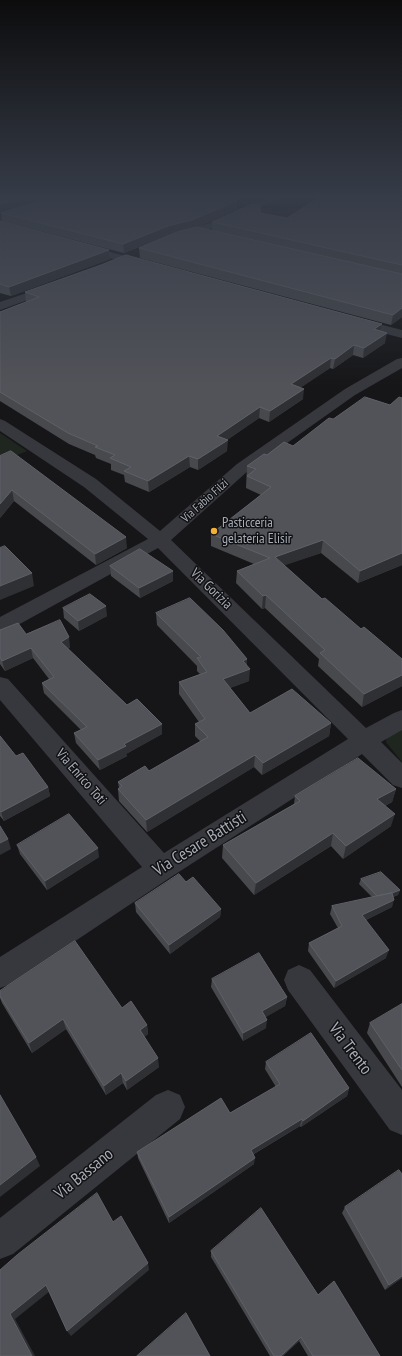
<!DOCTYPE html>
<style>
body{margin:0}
canvas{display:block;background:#161618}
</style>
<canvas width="402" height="1356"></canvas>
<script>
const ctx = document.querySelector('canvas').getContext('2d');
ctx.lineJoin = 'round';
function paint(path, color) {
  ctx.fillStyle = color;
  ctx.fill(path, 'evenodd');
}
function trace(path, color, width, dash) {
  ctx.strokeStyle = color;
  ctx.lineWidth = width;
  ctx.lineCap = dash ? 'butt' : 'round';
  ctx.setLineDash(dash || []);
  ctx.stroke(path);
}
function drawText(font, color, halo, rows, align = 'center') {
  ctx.font = font + ' "PT Sans Narrow",sans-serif';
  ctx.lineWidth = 3;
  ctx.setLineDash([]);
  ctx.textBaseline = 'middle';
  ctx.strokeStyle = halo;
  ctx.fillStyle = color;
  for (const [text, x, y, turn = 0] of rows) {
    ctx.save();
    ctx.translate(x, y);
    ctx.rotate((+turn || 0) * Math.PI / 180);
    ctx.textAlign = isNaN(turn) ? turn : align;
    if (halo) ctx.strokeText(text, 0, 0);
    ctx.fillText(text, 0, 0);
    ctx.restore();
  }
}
paint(new Path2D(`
 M0,433L27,451L0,462Z
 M402,727V762L386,742L387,735Z`), '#1e261f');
paint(new Path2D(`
 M270,197H282L222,225L174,241L169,238L170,236L216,221Z
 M80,244L151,263L152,265L147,268L76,249L75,247L76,245Z
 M54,284L58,285L60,287L58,289L0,310V302Z
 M352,317L402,330V338L348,324L346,321L348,318Z
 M402,358V368L355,395L249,470L171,540L366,728L394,713L402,710V730L381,742L402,763V788L393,785L362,754L171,877L11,984L0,988V957L142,867L0,700V677L8,679L164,853L348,739L158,548L7,631L0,633V617L148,539L84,487L0,431V419L5,421L96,479L160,531L237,464L345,389L397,359Z
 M299,965L310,970L402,1090V1135L390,1130L288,990L284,980L288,970Z
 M168,1090L180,1095L185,1107L180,1119L13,1254L0,1259V1218L156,1095Z`), '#37383d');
paint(new Path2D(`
 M402,197V317L391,325L140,258L139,248L177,232L169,235L124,253L2,221L1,213L236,201L237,209L193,229L212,231V222L260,213L287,218Z
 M0,221L109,250L110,259L11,296L0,293Z
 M25,292L382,324L381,331L385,343L363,358L353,355L333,369L330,368L301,387L303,399L269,422L259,418L227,440V451L198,470L190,467L149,492L125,482L124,475L111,470V464L96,458L95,455L69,444L0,401V312L26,302Z
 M402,398V565L358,583L321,553L284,565L322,599L361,629L402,659V686L362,707L318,666L319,659L265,608L262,609L236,583L237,571L254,564L211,546V534L261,495L246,488L247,466L267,455L293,446L333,419L390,405Z
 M0,456L127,548L96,565L14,501L0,518Z
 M110,566L173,581L140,598L111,576Z
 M63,608L107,616L79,631L64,618Z
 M156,613L247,666L249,681L230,688L250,713L331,723L329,736L262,775L254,767L147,832L119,801L118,789L119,788L118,782L149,771L201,742L195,736V724L199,722L179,694V682L200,674L197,671V666L157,625Z
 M0,630L26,634L70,647L68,649L127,705L162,734L126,754L127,756L100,770L76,743L74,733L81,730L44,693L42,683L49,679L33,658L5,671L0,664Z
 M0,736L16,756L48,787L50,796L4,821L0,816Z
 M396,789L392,802L385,806L391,826L343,859L331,846L254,895L222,858L223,845L294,804L295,796Z
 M17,845L99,857L47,890L20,854Z
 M361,879L400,890L398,895L393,897L392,907L366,920L386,958L334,988L308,951L309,943L338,928L330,914L332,906L372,897L359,884Z
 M186,882L221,909L220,917L170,954L136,912L135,903Z
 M212,979L287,997L285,1006L265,1017L266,1028L243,1041L211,987Z
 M0,991L122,1008L147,1025L148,1034L144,1037L159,1067L127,1090L123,1083L106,1095L66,1029L32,1053L2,1003L0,998Z
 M402,1004V1087L367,1033L370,1023Z
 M266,1062L349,1088L347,1096L301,1127L300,1126L254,1154V1164L169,1223L138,1158L137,1152L230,1113L276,1087L265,1069Z
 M345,1207L402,1278L385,1290L342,1213Z
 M211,1251L318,1295L380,1356H308L299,1341L283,1356H270L211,1257Z`), '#47494d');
paint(new Path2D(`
 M24,197H52L0,212V204Z
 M227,197H245L224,206V198Z
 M237,201V209L193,229L169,235L124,253L123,244L168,226Z
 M109,250L110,259L11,296L9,287Z
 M402,308V317L391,325L393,315Z
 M382,324L380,334L374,329Z
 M387,333L385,343L363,358L364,348Z
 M354,345L353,355L333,369L335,359Z
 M331,358L330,368L290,395L291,384Z
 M304,389L303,399L269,422L270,411Z
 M260,407L259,418L217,447V436Z
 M228,440L227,451L198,470V459Z
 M189,456L190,467L149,492L148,481Z
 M12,490L14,501L0,518V504Z
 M126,537L127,548L96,565L95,554Z
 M323,540L321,553L274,569L275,557Z
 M402,553V565L358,583L360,571Z
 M173,571V581L140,598L139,588Z
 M32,573L34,586L0,600V586Z
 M266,595L265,608L262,609L263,596Z
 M106,606L107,616L79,631L78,621Z
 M69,637L70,647L63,652L61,642Z
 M31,648L33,658L5,671L2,661Z
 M247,659V670L250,669L249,681L222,691L223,679L243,661Z
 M402,675V686L362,707L364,694Z
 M331,723L329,736L262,775L263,763Z
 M162,724V734L126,754L127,756L100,770L98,760L124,744Z
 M255,755L254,767L147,832L146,820Z
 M48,787L50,796L4,821L1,812Z
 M396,789L392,802L374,811L377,799Z
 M395,814L391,826L343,859L346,846Z
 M333,833L331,846L254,895L256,883Z
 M8,839L11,849L0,855V843Z
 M98,848L99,857L47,890L45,881Z
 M400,890L398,895L377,902L378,897Z
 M394,900L392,907L360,923L362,915Z
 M221,909L220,917L170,954L169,945Z
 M389,950L386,958L334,988L336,981Z
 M287,997L285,1006L261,1020L262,1011Z
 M63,1019L66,1029L32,1053L29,1043Z
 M267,1020L266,1028L243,1041V1033Z
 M147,1025L148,1034L141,1040L140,1030Z
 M158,1058L159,1067L127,1090L126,1081Z
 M121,1073L123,1083L106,1095L104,1086Z
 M349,1088L347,1096L301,1127L303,1121Z
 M302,1119L300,1126L250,1156L251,1150Z
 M36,1157L40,1166L0,1197V1185Z
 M255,1158L254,1164L169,1223V1217Z
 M148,1263L149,1270L71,1336L67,1331Z
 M402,1276V1278L385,1290L389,1285Z
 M46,1285L50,1291L15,1319L35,1356H32L10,1314Z
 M301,1337L299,1341L283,1356H281Z`), '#2f3033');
const building = new Path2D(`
 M0,197H24L0,204Z
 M53,197H227L224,198L237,201L192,220L168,226L123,244L1,213Z
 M320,197H402V265L212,222L252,204L260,206V213L287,218Z
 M0,221L109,250L9,287L0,284Z
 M197,227L402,274V308L393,315L139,248L177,232Z
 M126,255L382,324L374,329L387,333L364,348L354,345L335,359L331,358L291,384L304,389L270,411L260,407L217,436L228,440L198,459L189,456L148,481L124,471L131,467L110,458L115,455L95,447L98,446L68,433L0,392V312L39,297L25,292L101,265Z
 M365,397L390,405L399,397L402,398V553L360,571L323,540L275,557L322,599L325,598L361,629L364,627L402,659V675L364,694L320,653L325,650L266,595L263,596L237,571L270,558L211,534L271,487L247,476L256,469L247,466L264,454L267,455L284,442L293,446L329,418L333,419Z
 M11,451L126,537L95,554L12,490L0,504V456Z
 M5,546L32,573L0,586V548Z
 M140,549L173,571L139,588L110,566Z
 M90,594L106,606L78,621L63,608Z
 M190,598L223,630L247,659L243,661L250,669L223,679L250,713L292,689L331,723L263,763L255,755L146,820L118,789L122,786L118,782L145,766L149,771L208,737L195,724L205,719L179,682L207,672L197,658L201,657L156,613Z
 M60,620L69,637L61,642L127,705L137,699L162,724L124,744L126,746L98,760L74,733L87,727L42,683L54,677L31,648L2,661L0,657V630L18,623L26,634Z
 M0,736L16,756L23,753L48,787L1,812L0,811Z
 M358,758L396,789L377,799L395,814L346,846L333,833L256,883L223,845L300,801L295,796Z
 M69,814L98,848L45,881L17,845Z
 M0,826L8,839L0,843Z
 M381,872L400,890L392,893L377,896L361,879Z
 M179,874L186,882L193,877L221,909L169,945L135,903Z
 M392,893L394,900L362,915L389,950L336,981L309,943L342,926L332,906Z
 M75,941L122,1008L131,1001L147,1025L140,1030L158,1058L126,1081L121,1073L104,1086L63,1019L29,1043L0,996V991Z
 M259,953L287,997L262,1011L267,1020L243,1033L212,979Z
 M402,1004V1070L370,1023Z
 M311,1033L349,1088L303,1121L302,1119L251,1150L255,1158L169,1217L137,1152L221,1098L230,1113L280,1084L266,1062Z
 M0,1095L36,1157L0,1185Z
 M399,1170L402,1174V1276L389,1285L345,1207Z
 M97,1193L113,1222L121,1216L148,1263L67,1331L46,1285L10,1314L32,1356H0V1270L17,1255Z
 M261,1208L318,1295L334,1281L380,1356H313L301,1337L281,1356H274L211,1251Z
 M186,1313L210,1356H137Z`);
paint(building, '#525359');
trace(building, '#5f6168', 1);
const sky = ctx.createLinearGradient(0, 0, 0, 386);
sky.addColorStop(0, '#0c0c0d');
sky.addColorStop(0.51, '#363c48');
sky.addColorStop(1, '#363c4800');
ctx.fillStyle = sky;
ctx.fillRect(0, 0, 402, 386);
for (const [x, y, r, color] of [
 [214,531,4,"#f2b134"]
]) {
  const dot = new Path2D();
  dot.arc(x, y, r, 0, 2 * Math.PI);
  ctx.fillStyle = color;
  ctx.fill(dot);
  trace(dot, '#111113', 1.5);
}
drawText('12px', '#a8adb8', '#111113', [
 ["Via Fabio Filzi",205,501,-42]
]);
drawText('14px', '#a8adb8', '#111113', [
 ["Pasticceria",222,523],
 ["gelateria Elisir",222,539]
], 'left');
drawText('14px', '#a8adb8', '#111113', [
 ["Via Gorizia",211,589,44],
 ["Via Enrico Toti",81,777,49]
]);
drawText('17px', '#a8adb8', '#111113', [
 ["Via Cesare Battisti",200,844,-32],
 ["Via Trento",350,1049,53],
 ["Via Bassano",84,1174,-39]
]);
</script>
